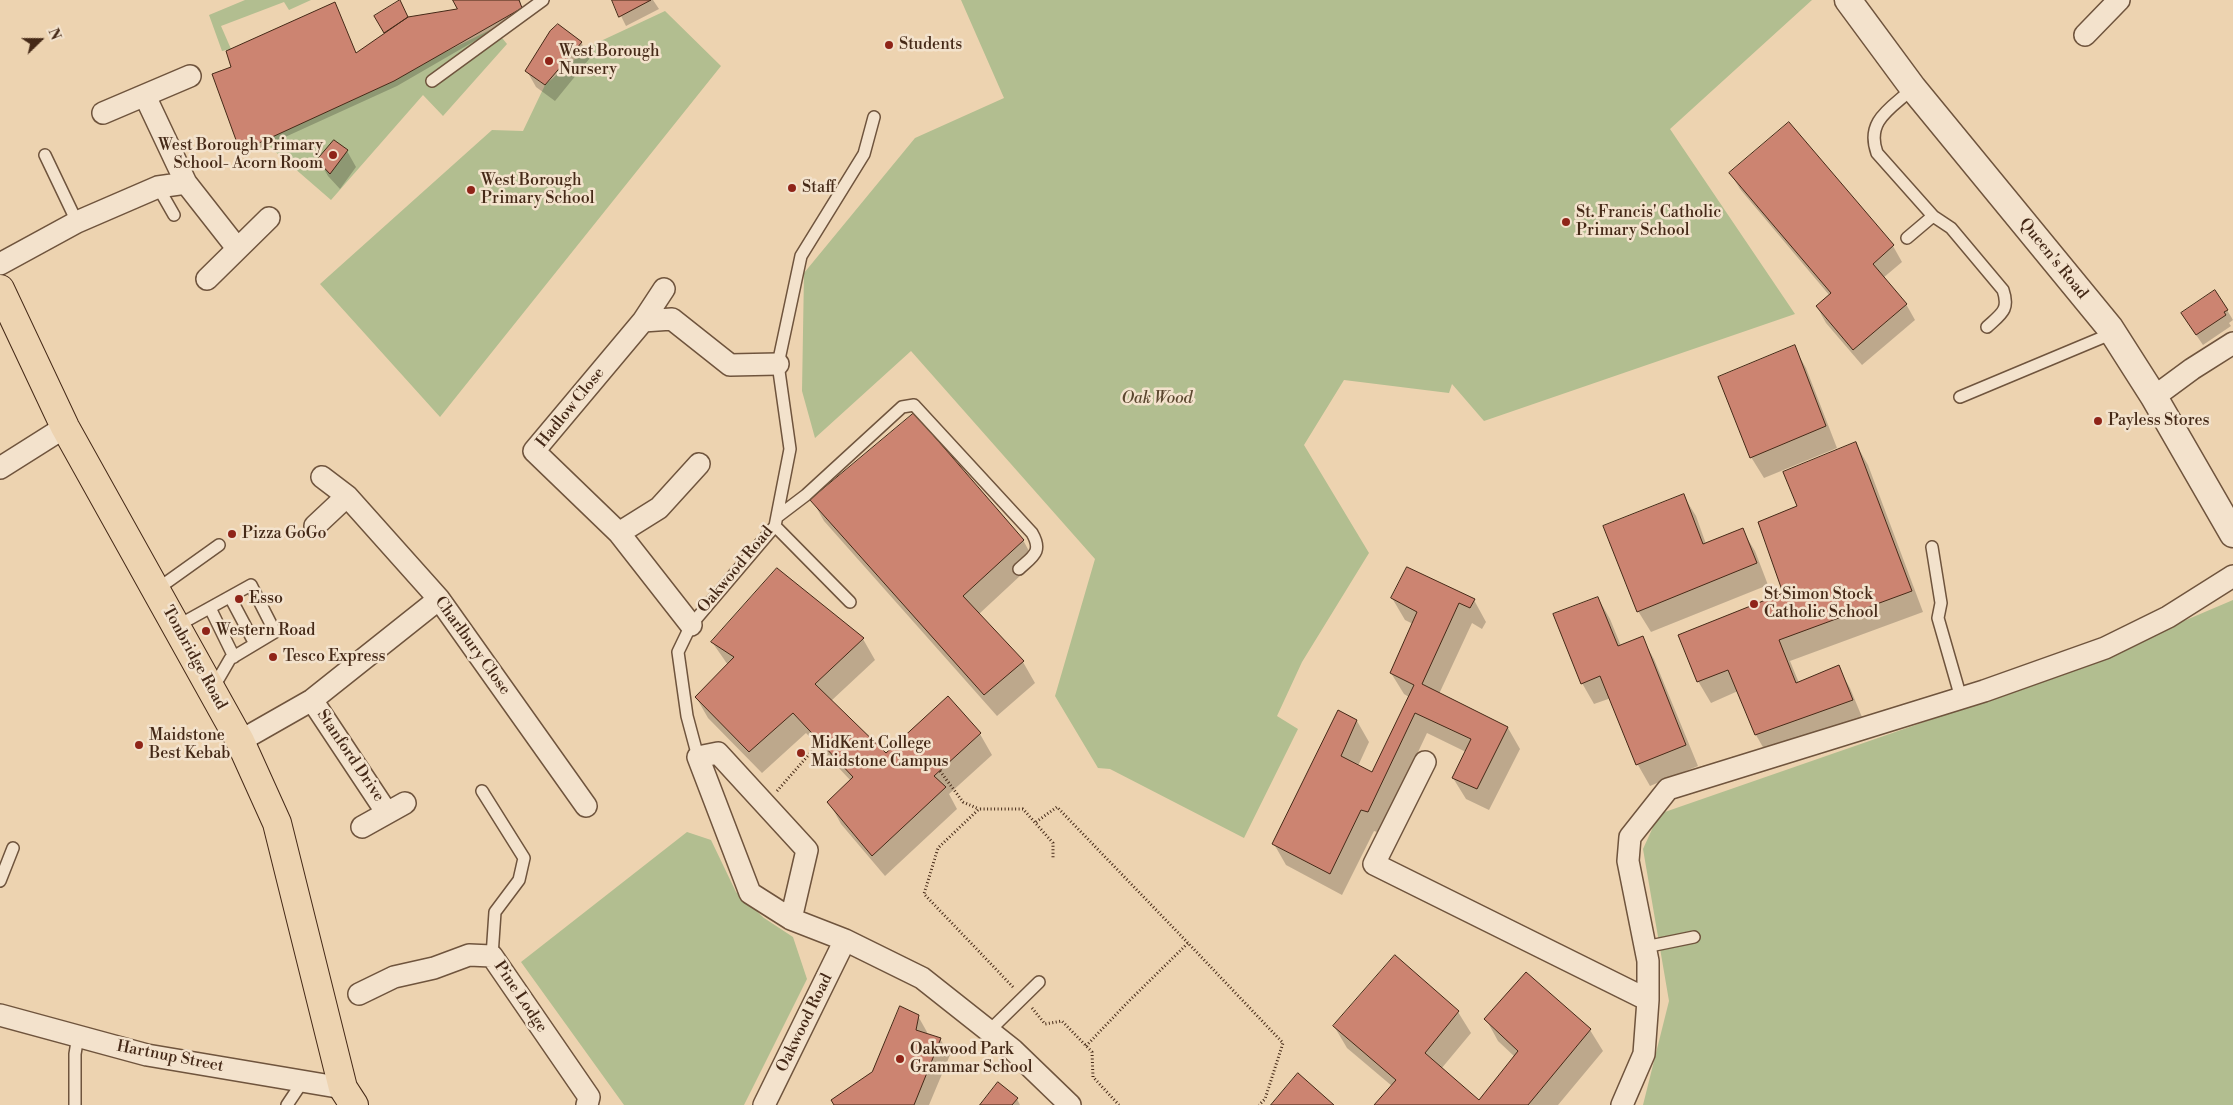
<!DOCTYPE html>
<style>
body{margin:0}
#map{position:relative;width:2233px;height:1105px;overflow:hidden;background:#edd3b0;font-family:"Libre Bodoni",serif}
canvas{display:block}
.north{position:absolute;left:15px;top:15px;width:50px;height:50px;-webkit-text-stroke:4px #f3e2cc;paint-order:stroke;rotate:68deg;font-size:14px;font-weight:700;line-height:20px;text-align:center;color:#452917}
.north::after{content:'';display:block;margin:auto;width:18px;height:22px;background:#452917;clip-path:polygon(50% 0,100% 100%,50% 72%,0 100%)}
</style>
<div id="map">
<canvas width="2233" height="1105"></canvas>
<div class="north">N</div>
</div>
<script>
const ctx = document.querySelector('canvas').getContext('2d');
ctx.lineJoin = 'round';
function paint(path, color) {
  ctx.fillStyle = color;
  ctx.fill(path, 'evenodd');
}
function trace(path, color, width, dash) {
  ctx.strokeStyle = color;
  ctx.lineWidth = width;
  ctx.lineCap = dash ? 'butt' : 'round';
  ctx.setLineDash(dash || []);
  ctx.stroke(path);
}
function drawText(font, color, halo, rows, align = 'center') {
  ctx.font = font + ' "Libre Bodoni",serif';
  ctx.lineWidth = 5;
  ctx.setLineDash([]);
  ctx.textBaseline = 'middle';
  ctx.strokeStyle = halo;
  ctx.fillStyle = color;
  for (const [text, x, y, turn = 0] of rows) {
    ctx.save();
    ctx.translate(x, y);
    ctx.rotate((+turn || 0) * Math.PI / 180);
    ctx.textAlign = isNaN(turn) ? turn : align;
    if (halo) ctx.strokeText(text, 0, 0);
    ctx.fillText(text, 0, 0);
    ctx.restore();
  }
}
paint(new Path2D(`
 M245,0H311L289,10L284,2L221,26L231,49L222,51L209,15Z
 M961,0H1812L1670,129L1795,314L1484,421L1452,384L1449,393L1344,380L1304,445L1369,553L1302,662L1277,716L1298,729L1244,838L1110,769L1098,768L1055,696L1095,559L911,351L815,438L802,391L804,273L915,138L1004,98Z
 M665,11L721,66L440,417L320,284L492,130L523,131L545,85L590,46Z
 M494,28L507,44L443,116L423,95L331,200L263,141L394,81L439,55Z
 M2233,600V1105H1643L1669,1001L1643,849L1659,814L2045,680Z
 M687,832L711,840L736,892L764,918L793,937L807,979L744,1105H624L521,962Z`), '#b2be90');
paint(new Path2D(`
 M454,0H520L523,13L397,86L250,153L240,145L237,139L385,34L376,17L400,2L409,18L459,10Z
 M613,0H653L659,9L626,26Z
 M581,42L590,58L555,101L536,87L527,71Z
 M1789,124L1893,246L1902,262L1883,278L1906,304L1915,320L1862,365L1826,323L1817,307L1830,296L1740,189L1731,174Z
 M347,151L356,167L340,189L328,176L319,160Z
 M2227,310L2233,320L2229,323L2231,326L2203,345L2188,323Z
 M1794,347L1806,368L1837,448L1764,478L1751,457Z
 M1856,444L1868,465L1923,612L1790,661L1799,683L1838,667L1850,688L1864,722L1768,756L1756,735L1738,691L1711,703L1698,681L1784,594L1799,507Z
 M1683,495L1696,516L1706,544L1742,530L1755,551L1768,585L1651,632L1638,611Z
 M812,500L1023,540L1035,562L979,614L1023,662L1035,683L997,716L824,521Z
 M1392,598L1474,600L1486,622L1482,629L1472,623L1439,694L1508,728L1520,749L1489,810L1466,799L1453,778L1466,752L1427,733L1380,833L1374,831L1342,895L1286,865L1274,844L1339,712L1357,721L1369,742L1358,766L1373,774L1409,697L1404,694L1391,673L1413,624L1405,620Z
 M1598,598L1610,619L1621,646L1642,638L1654,659L1698,766L1650,786L1638,765L1611,698L1594,704L1582,683Z
 M863,639L875,660L831,701L885,755L980,734L992,755L949,794L957,809L885,876L841,824L829,802L851,781L806,733L762,773L708,718L696,697L728,665L712,642Z
 M1395,957L1458,1012L1471,1033L1441,1069L1479,1102L1515,1057L1498,1041L1486,1019L1590,1030L1603,1051L1558,1105H1376L1392,1086L1347,1048L1334,1026Z
 M918,1016L927,1032V1035L940,1039L950,1055L929,1105H835L873,1073Z
 M1017,1099L1020,1105H981Z`), '#0003');
const building = new Path2D(`
 M400,0L408,17L384,33L374,16Z
 M453,0H519L522,8L394,81L246,149L236,140L212,74L231,67L226,51L335,2L356,53L408,17L457,9Z
 M612,0H651L619,17Z
 M558,24L582,42L545,85L525,71L550,31Z
 M1789,122L1894,245L1873,264L1907,304L1853,350L1816,306L1831,293L1729,173Z
 M334,140L348,150L330,174L317,160Z
 M2215,290L2228,310L2224,312L2226,315L2196,335L2181,313Z
 M1795,345L1826,426L1750,458L1718,377Z
 M914,413L1024,540L963,596L1024,661L984,695L810,500Z
 M1856,442L1912,591L1779,640L1796,683L1839,665L1853,700L1755,735L1728,670L1697,682L1678,635L1783,593L1758,522L1797,506L1783,472Z
 M1684,494L1703,544L1743,528L1757,563L1637,612L1603,526Z
 M1407,567L1475,599L1470,608L1459,603L1422,684L1508,727L1477,789L1452,778L1471,739L1415,713L1368,812L1361,810L1330,874L1272,844L1338,710L1357,720L1341,756L1372,772L1414,685L1390,673L1417,612L1391,598Z
 M777,568L864,638L815,684L886,753L948,696L981,733L934,776L946,787L872,856L827,802L853,777L793,713L749,752L695,697L734,657L711,642Z
 M1598,597L1618,646L1643,636L1686,745L1636,765L1600,676L1581,684L1553,614Z
 M1395,955L1459,1011L1425,1053L1479,1100L1518,1051L1484,1019L1526,972L1591,1029L1528,1105H1374L1396,1080L1333,1026Z
 M900,1006L919,1015L916,1030L941,1038L914,1105H834L831,1100L872,1072Z
 M1298,1073L1334,1105H1271Z
 M998,1082L1018,1098L1012,1105H980Z`);
paint(building, '#cc8471');
trace(building, '#452917', 1);
const service = new Path2D(`
 M432,81L543,0
 M1913,88C1892,108 1865,120 1877,153L1933,216
 M45,155L77,222
 M158,187L174,215
 M1907,238L1933,216L1951,228L2003,290C2010,310 2001,314 1987,327
 M1960,397L2113,333
 M777,517L806,495L902,407L914,405L1032,533C1043,552 1033,556 1019,569
 M775,526L850,602
 M1932,547L1941,603L1938,618L1961,698
 M156,590L219,545
 M230,597L255,644
 M210,608L234,657
 M177,626L251,585L275,632L230,659L212,690
 M698,757L687,716L678,652L691,625L775,526L790,449L778,364L801,256L864,154L874,117
 M482,791L524,858L519,880L495,912L492,956
 M0,881L13,848
 M1645,947L1694,937
 M989,1031L1039,982
 M75,1105V1054L78,1036
 M287,1105L303,1081`);
const minor = new Path2D(`
 M2085,35L2119,0
 M145,96L186,183L237,248
 M103,113L190,76
 M0,264L77,222L158,187L186,183
 M207,279L269,218
 M643,321L664,289
 M2154,397L2192,369L2233,343
 M0,468L65,427
 M322,477L347,496L439,599L586,806
 M315,526L347,496
 M619,533L659,508L699,464
 M691,625L619,533L534,451L643,321L672,319L730,365L778,364
 M312,700L387,813
 M240,741L312,700L439,599
 M1425,762L1374,864L1648,1000
 M362,827L405,803
 M791,919L807,850L718,753L698,757L750,893L791,919L845,940L922,978L1013,1050L1070,1105
 M359,994L394,977L434,968L469,955L492,956L589,1097L587,1105
 M0,1015L147,1055L343,1088
 M764,1105L845,940
 M1622,1105L1644,1054L1648,1000V961L1628,861L1630,837L1668,789L1984,691L2105,648L2168,617L2233,576`);
const tertiary = new Path2D(`
 M1848,0L1913,88L2110,328L2154,397L2233,534`);
const primary = new Path2D(`
 M0,289L65,427L240,741L277,823L343,1088L354,1105`);
trace(service, '#6f543d', 14);
trace(minor, '#6f543d', 24);
trace(tertiary, '#6f543d', 29);
trace(primary, '#452917', 30);
trace(new Path2D(`
 M940,771L963,802L979,809
 M777,791L820,742
 M1036,822L1057,807L1188,943
 M1013,987L924,894L938,848L979,809H1023L1053,843V858
 M1032,1008L1045,1024L1062,1021L1092,1052L1093,1077L1119,1105
 M1086,1046L1127,1003L1188,943L1283,1043L1265,1099L1259,1105`), '#452917', 3, [1, 2.5]);
trace(service, '#f3e2cc', 11);
trace(minor, '#f3e2cc', 21);
trace(tertiary, '#f3e2cc', 26);
trace(primary, '#edd3b0', 28);
for (const [x, y, r, color] of [
 [889,45,5,"#8f2418"],
 [549,61,5,"#8f2418"],
 [333,155,5,"#8f2418"],
 [792,188,5,"#8f2418"],
 [471,190,5,"#8f2418"],
 [1566,222,5,"#8f2418"],
 [2098,421,5,"#8f2418"],
 [232,534,5,"#8f2418"],
 [239,599,5,"#8f2418"],
 [1754,604,5,"#8f2418"],
 [206,631,5,"#8f2418"],
 [273,657,5,"#8f2418"],
 [139,745,5,"#8f2418"],
 [801,753,5,"#8f2418"],
 [900,1059,5,"#8f2418"]
]) {
  const dot = new Path2D();
  dot.arc(x, y, r, 0, 2 * Math.PI);
  ctx.fillStyle = color;
  ctx.fill(dot);
  trace(dot, '#f3e2cc', 2);
}
drawText('16px', '#452917', '#f3e2cc', [
 ["Students",899,45],
 ["West Borough",559,52],
 ["Nursery",559,70],
 ["West Borough Primary",323,146,"right"],
 ["School- Acorn Room",323,164,"right"],
 ["West Borough",481,181],
 ["Primary School",481,199],
 ["Staff",802,188],
 ["St. Francis' Catholic",1576,213],
 ["Primary School",1576,231],
 ["Payless Stores",2108,421],
 ["Pizza GoGo",242,534],
 ["St Simon Stock",1764,595],
 ["Catholic School",1764,613],
 ["Esso",249,599],
 ["Western Road",216,631],
 ["Tesco Express",283,657],
 ["Maidstone",149,736],
 ["Best Kebab",149,754],
 ["MidKent College",811,744],
 ["Maidstone Campus",811,762],
 ["Oakwood Park",910,1050],
 ["Grammar School",910,1068]
], 'left');
drawText('16px', '#452917', '#f3e2cc', [
 ["Queen's Road",2053,259,51],
 ["Hadlow Close",571,408,-51],
 ["Oakwood Road",736,570,-50],
 ["Charlbury Close",472,646,54],
 ["Tonbridge Road",194,658,61],
 ["Stanford Drive",350,756,56],
 ["Pine Lodge",520,997,56],
 ["Oakwood Road",805,1023,-64],
 ["Hartnup Street",170,1057,11]
]);
drawText('italic 16px', '#5b472f', '#f3e2cc', [
 ["Oak Wood",1157,399]
]);
</script>
